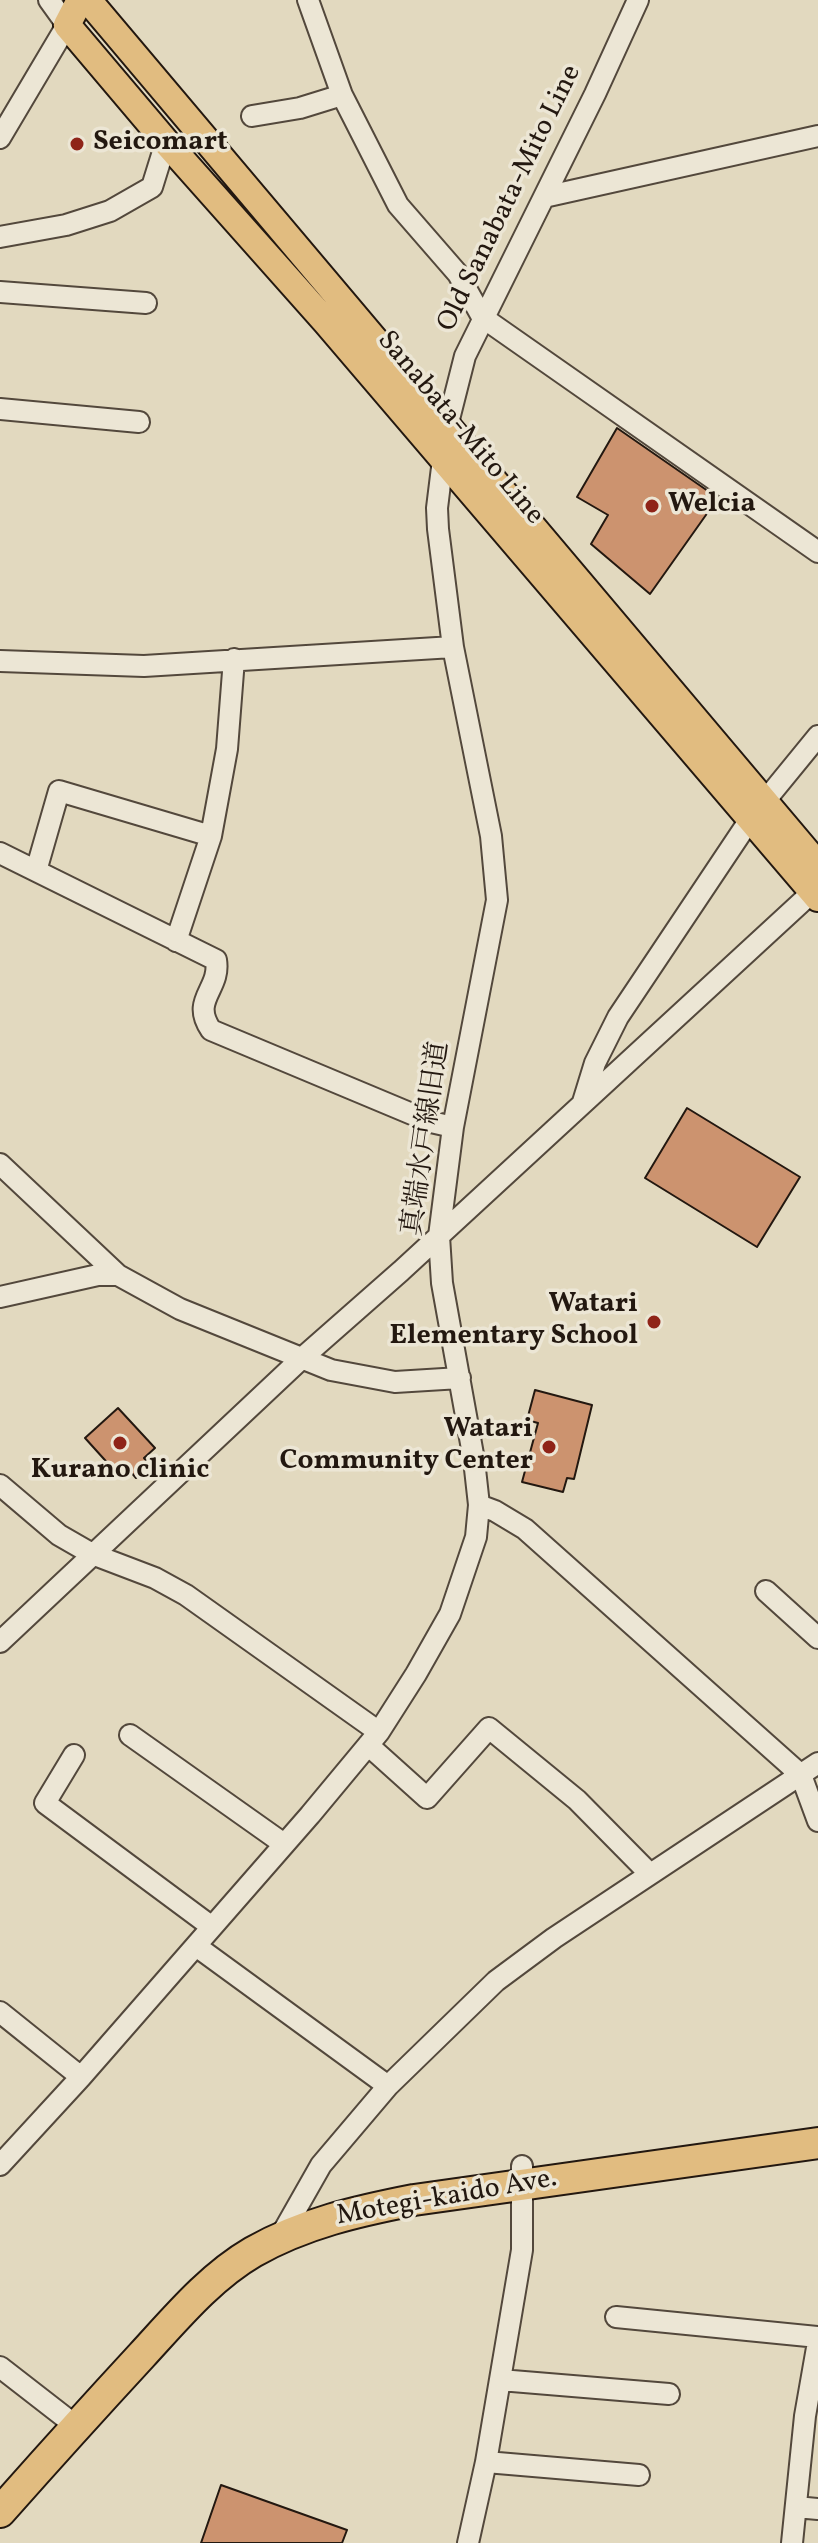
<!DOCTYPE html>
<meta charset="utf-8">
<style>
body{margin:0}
canvas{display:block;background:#e2d9bf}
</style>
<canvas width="818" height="2543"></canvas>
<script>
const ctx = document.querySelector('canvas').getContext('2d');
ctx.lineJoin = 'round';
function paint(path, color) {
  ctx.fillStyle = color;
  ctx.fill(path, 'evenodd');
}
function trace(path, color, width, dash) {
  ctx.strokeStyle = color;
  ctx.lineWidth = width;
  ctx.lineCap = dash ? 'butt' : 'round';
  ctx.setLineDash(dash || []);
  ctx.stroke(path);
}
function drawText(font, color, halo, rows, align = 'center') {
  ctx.font = font + ' Vollkorn,"Noto Serif JP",serif';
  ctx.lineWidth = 7;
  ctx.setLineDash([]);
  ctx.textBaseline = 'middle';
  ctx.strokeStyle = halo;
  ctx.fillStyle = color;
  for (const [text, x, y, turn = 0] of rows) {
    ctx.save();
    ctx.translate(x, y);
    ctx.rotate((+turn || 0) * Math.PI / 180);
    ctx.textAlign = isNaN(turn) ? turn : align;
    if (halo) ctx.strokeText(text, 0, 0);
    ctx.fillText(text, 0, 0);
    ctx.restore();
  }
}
const building = new Path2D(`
 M617,428L718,498L650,594L591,544L608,515L577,497Z
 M687,1108L800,1177L757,1247L645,1178Z
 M535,1390L592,1405L574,1479L567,1478L563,1492L522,1482L538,1423L527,1420Z
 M118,1408L155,1448L144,1458L150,1465L136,1478L130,1471L122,1479L85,1438Z
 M221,2485L347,2530L342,2543H201Z`);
paint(building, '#cc936f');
trace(building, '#231810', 2);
const minor = new Path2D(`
 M308,0L342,95L398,205L458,274L482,317L818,552
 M252,116L300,108L342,95
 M0,138L67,25L49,0
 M544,197L818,136
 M0,237L66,225L110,211L152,187L166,142
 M0,292L146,303
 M0,409L139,422
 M0,661L144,666L453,647
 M0,853L216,960C221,990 190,999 211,1030L431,1122L453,1127
 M36,871L59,791L211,836
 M176,941L211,836L227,749L234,659
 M583,1102L595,1063L618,1017L751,818L818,736
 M0,1164L118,1275L180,1309L331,1370L395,1382L460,1378
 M0,1297L98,1275H118
 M0,1485L59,1535L92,1554L155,1578L186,1595L379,1732
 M479,1505L495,1511L525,1529L801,1775L818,1821
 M766,1591L818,1638
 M0,1642L301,1359L401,1271L818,887
 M130,1735L284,1844
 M368,1745L427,1798L489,1728L577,1800L650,1874
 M74,1755L45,1803L212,1927
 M196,1946L388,2086
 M0,2012L81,2077
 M0,2165L81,2077L310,1815L379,1732L416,1674L450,1614L476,1537L479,1505L474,1460L442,1283L439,1236L453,1127L497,900L491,836L453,647L438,529L437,508L447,427L465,356L595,94L638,0
 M279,2239L321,2165L388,2086L496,1981L554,1938L818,1763
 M616,2317L818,2337
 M0,2367L76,2426
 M500,2380L669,2394
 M486,2462L639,2475
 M796,2507L818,2509
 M468,2543L486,2462L522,2250V2166
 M792,2543L805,2416L818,2342`);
const major = new Path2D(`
 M80,0L67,25L166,142L326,322L818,898
 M88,0L818,865`);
const highway = new Path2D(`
 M0,2512C47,2459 94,2407 142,2355C176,2318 210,2277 253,2252C304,2223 358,2211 414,2200L818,2143`);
trace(minor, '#53483c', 24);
trace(major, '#231810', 30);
trace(highway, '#231810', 34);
trace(minor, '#ece6d5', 20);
trace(major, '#e1bc80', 26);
trace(highway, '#e1bc80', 30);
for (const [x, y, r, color] of [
 [77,144,8,"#8f2418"],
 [652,506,8,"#8f2418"],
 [654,1322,8,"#8f2418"],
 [120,1443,8,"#8f2418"],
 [549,1447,8,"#8f2418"]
]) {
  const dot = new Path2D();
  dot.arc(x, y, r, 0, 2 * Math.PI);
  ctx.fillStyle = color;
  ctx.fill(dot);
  trace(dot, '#ece6d5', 3);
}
drawText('bold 28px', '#231810', '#ece6d5', [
 ["Seicomart",93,144],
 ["Welcia",668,506],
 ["Watari",638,1306,"right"],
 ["Elementary School",638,1338,"right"],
 ["Watari",533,1431,"right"],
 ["Community Center",533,1463,"right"],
 ["Kurano clinic",120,1472,"center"]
], 'left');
drawText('28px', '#231810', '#ece6d5', [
 ["Old Sanabata-Mito Line",511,199,-64],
 ["Sanabata-Mito Line",459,429,50],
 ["真端水戸線旧道",428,1139,-82],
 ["Motegi-kaido Ave.",447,2199,-10]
]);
</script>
